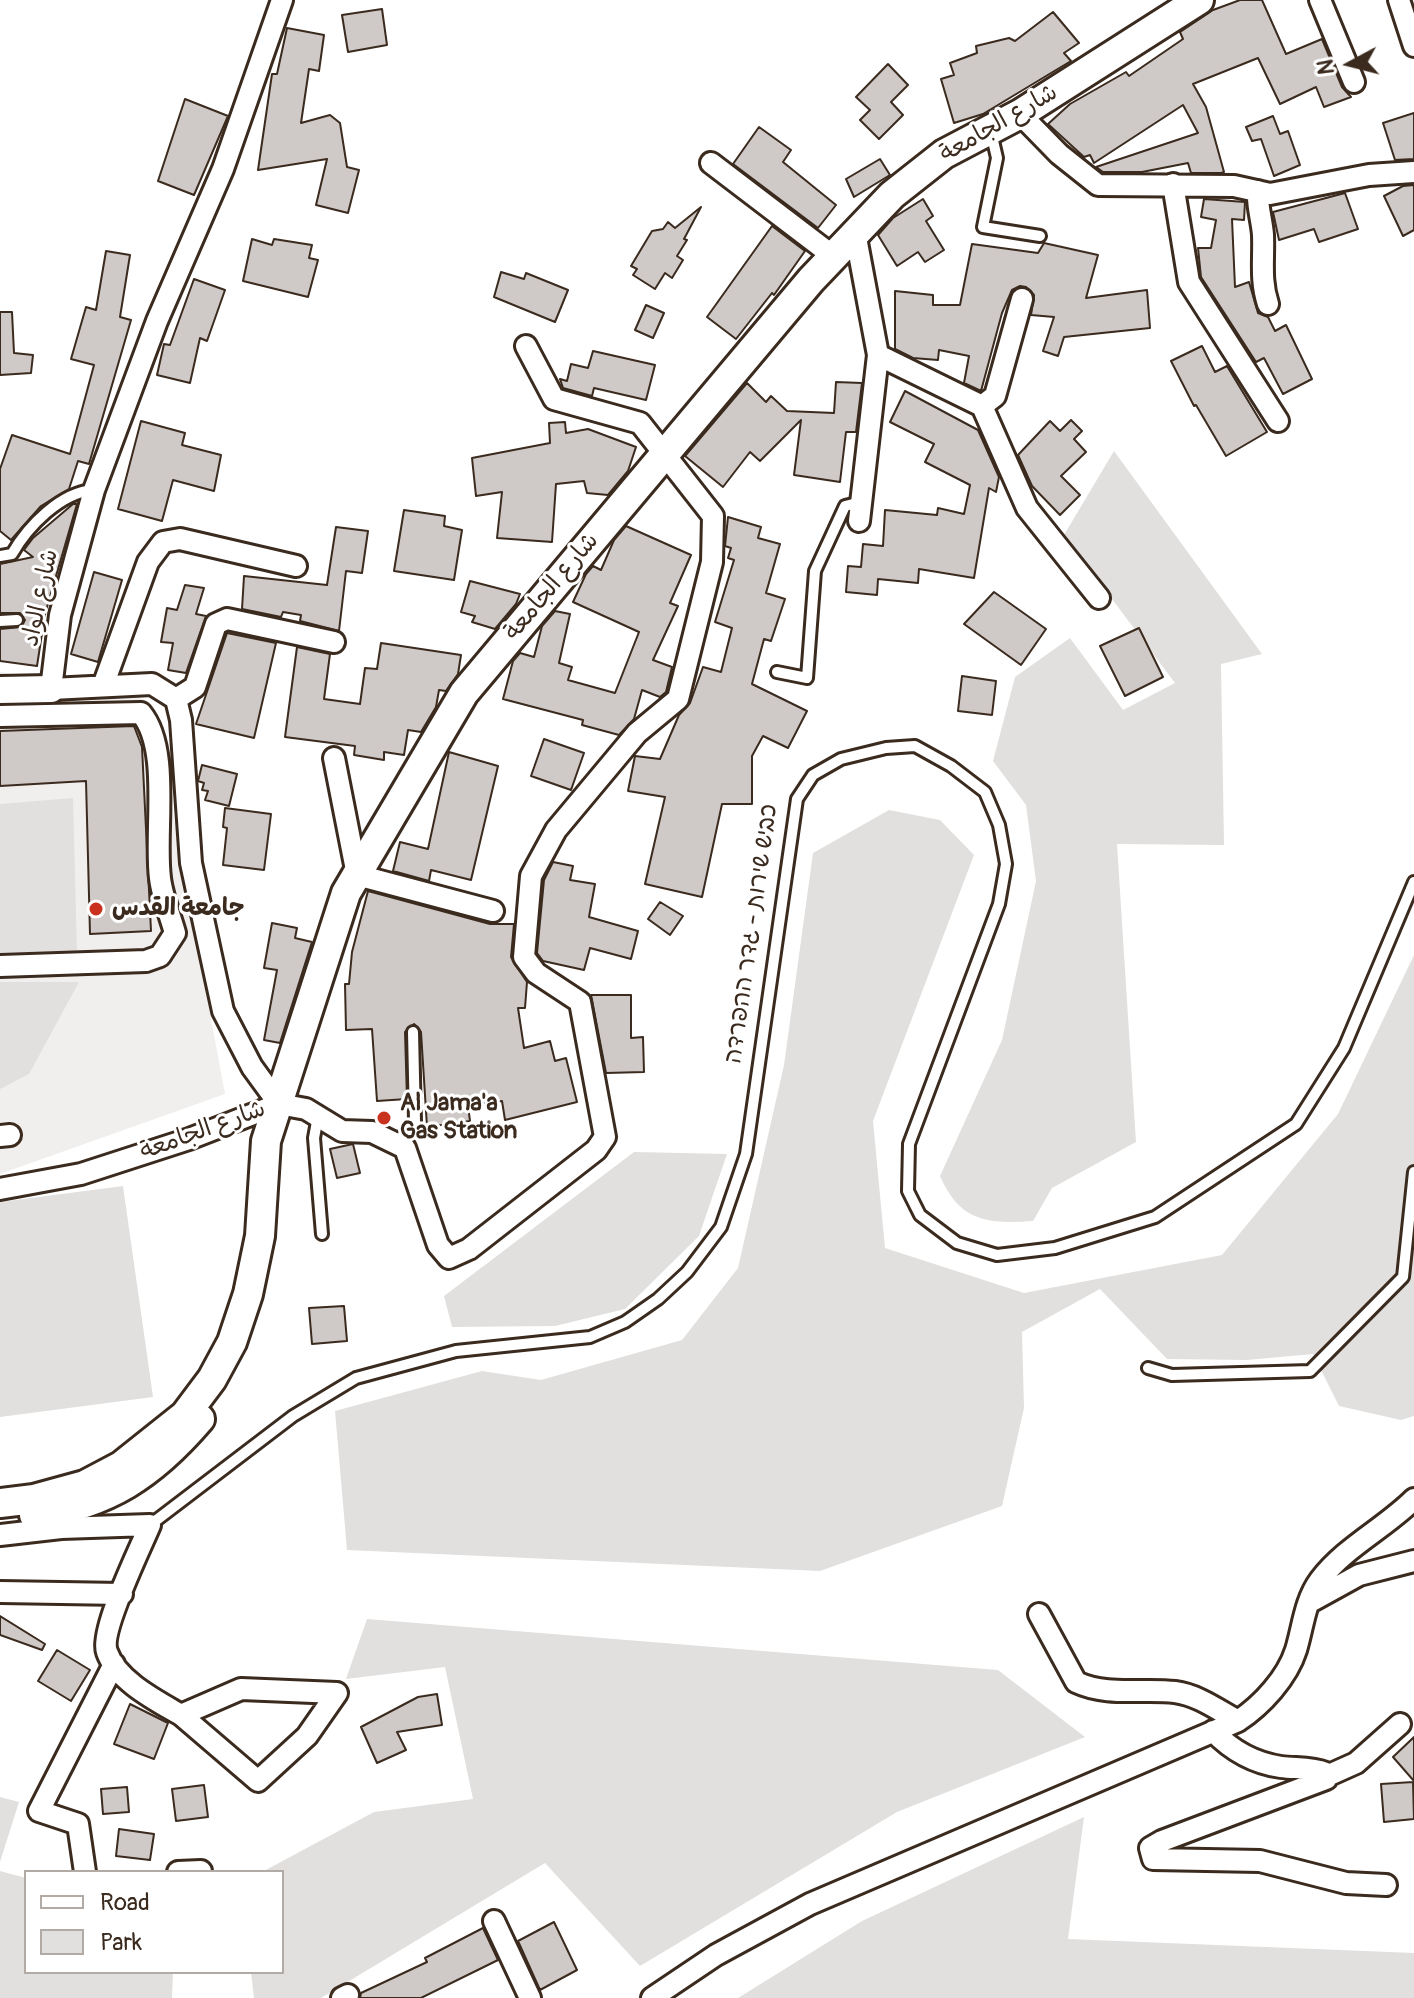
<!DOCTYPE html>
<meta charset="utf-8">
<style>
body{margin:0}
#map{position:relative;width:1414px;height:1998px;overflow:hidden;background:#fff;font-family:Pangolin,sans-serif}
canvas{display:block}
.legend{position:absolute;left:24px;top:1870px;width:260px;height:104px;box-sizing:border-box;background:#fff;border:2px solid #b1aaa5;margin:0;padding:10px 14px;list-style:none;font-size:24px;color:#3b2a1e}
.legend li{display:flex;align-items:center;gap:16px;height:40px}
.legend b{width:40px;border:2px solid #b1aaa5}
.north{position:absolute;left:1310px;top:24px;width:80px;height:80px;-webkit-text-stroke:6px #fff;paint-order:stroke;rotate:263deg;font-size:22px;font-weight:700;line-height:32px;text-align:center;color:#3b2a1e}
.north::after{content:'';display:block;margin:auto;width:28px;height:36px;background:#3b2a1e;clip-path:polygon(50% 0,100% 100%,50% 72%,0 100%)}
</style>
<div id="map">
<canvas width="1414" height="1998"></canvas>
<ul class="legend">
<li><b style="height:10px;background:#fff"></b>Road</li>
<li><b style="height:22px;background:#e2e0de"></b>Park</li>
</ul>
<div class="north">N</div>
</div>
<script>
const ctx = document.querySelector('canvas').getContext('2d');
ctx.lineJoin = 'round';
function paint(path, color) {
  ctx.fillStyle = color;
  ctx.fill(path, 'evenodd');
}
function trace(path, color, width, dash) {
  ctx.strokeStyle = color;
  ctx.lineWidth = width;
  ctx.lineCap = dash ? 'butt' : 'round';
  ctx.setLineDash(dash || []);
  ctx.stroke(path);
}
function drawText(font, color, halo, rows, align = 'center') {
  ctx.font = font + ' Pangolin,"Playpen Sans Arabic","Playpen Sans Hebrew",sans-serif';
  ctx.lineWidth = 6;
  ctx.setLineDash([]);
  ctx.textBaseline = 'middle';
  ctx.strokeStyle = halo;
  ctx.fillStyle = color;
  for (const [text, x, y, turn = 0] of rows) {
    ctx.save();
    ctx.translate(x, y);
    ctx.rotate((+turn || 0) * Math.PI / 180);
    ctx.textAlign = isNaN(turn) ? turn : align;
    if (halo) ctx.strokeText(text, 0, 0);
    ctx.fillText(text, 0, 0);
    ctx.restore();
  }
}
paint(new Path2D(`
 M0,672L135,695L153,705L225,1094L0,1174Z`), '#f1efee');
paint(new Path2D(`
 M1114,451L1262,654L1221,664L1224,845L1117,844L1136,1142L1052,1188L1033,1221C988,1224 960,1222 940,1176L1002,1040L1036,881L1026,805L993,761L1015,677L1070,638L1123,710L1175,683L1064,535Z
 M73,798L77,951L0,953V804Z
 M889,810L940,820L974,855L873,1121L885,1248L1024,1293L1222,1255L1338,1114L1414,955V1416L1401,1420L1339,1406L1313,1354L1247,1360L1167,1359L1100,1289L1022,1332L1024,1408L1002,1506L820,1571L347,1550L335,1411L482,1371L541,1380L682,1340L738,1268L784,1065L813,853Z
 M0,982H79L29,1074L0,1089Z
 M634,1152L727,1154L699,1236L625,1309L555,1326L452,1327L444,1296Z
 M123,1186L153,1397L0,1417V1202Z
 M367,1619L998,1670L1085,1737L897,1812L640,1966L545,1863L321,1998H254L251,1972H282V1872H262L374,1812L473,1799L445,1667L346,1679Z
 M0,1797L19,1802L0,1862Z
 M1084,1817L1068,1939L1414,1953V1998H738L862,1921Z
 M0,1871L26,1878V1972H173L172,1998H0Z`), '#e2e0de');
const building = new Path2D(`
 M1240,0H1262L1286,54L1322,39L1342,87L1351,97L1324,107L1316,87L1280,104L1258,58L1193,84L1206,107L1224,172L1221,173H1191L1188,163L1142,172H1103L1096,167L1198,133L1183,105L1094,163L1090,155L1084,157L1048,124L1070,104L1126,72L1129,76L1183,39L1180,32L1213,10Z
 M382,9L387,45L348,52L342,15Z
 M1053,12L1079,43L1064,53L1071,61L983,114L954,123L941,79L954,75L950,63L977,53L976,46L1009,38L1015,41Z
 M287,28L324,35L319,71L309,69L301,123L330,115L340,123L347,167L359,170L348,213L316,205L327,159L258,170L272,74H277Z
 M888,64L908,85L891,102L903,115L879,139L860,120L870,110L856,97Z
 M185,99L228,116L194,195L158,181Z
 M1414,113V159L1395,160L1383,123Z
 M1273,116L1280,134L1288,131L1300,165L1274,176L1261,139L1252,141L1246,127Z
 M759,127L791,150L783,162L836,205L818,228L733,164Z
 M880,159L890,175L854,197L846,179Z
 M1414,185V230L1403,236L1384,196L1403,186Z
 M1345,193L1358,229L1319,242L1314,229L1279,240L1273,212Z
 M923,199L933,216L926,221L944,250L925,262L918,252L897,266L878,235L893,218Z
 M1204,199L1245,202L1244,220L1232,219L1235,287L1249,282L1258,313L1268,317L1275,331L1286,325L1312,379L1283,394L1264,358L1256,362L1201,277L1198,248H1211L1216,220L1201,217Z
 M701,207L684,239L687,240L677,256L683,260L672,278L665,273L655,289L633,275L637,269L631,266L652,231L663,229L668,222L675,228Z
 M772,226L805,251L774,295L772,293L736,339L707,317Z
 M252,239L272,245L274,239L312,245L309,258L318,260L308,297L243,281Z
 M1044,243L1098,255L1086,298L1147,290L1150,328L1064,337L1058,356L1043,351L1054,317L1031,315L1034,295L1026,287L1020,286L1012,290L1002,313L981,391L964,383L969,356L939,350L938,360L913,358L895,349V291L933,295V305H960L972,244L1038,253Z
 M106,251L130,255L120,317L131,320L89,464L78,461L69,489L41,506L11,540L0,531V469L12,435L70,454L94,365L71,359L86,307L96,310Z
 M501,272L524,279L526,273L568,290L555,322L494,297Z
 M194,279L225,290L207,341L200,338L190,383L157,375L164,344L170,345Z
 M646,305L664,313L653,338L635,330Z
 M0,312H12L14,353L33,355L31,373L0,375Z
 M1202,346L1215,372L1227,366L1267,432L1226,456L1196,405L1194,406L1171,361Z
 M593,351L655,365L646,400L594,388L592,396L563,388L560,379L567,381L571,364L588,368Z
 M836,382L862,383L856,432H846L840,482L794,475L801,420L760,461L750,452L723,487L685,456L747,383L766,402L771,396L787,411L834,413Z
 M905,391L978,430L999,477L996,492L989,488L974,578L919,569L918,583L878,579L877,595L846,592L848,566L861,567L863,544L883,546L885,510L937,515L938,508L964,514L970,485L925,462L934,444L890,422Z
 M1071,420L1082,431L1074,439L1086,452L1061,476L1080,495L1060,515L1032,486L1018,455L1050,421L1060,431Z
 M141,421L185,433L182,445L221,455L214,491L173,480L162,521L118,509Z
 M565,422L566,433L588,429L636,447L628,471L608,495L587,493L584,481L556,484L552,542L497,538L502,492L476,496L472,458L550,443L549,423Z
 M73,504H77L45,614L37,666L0,661V629L21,627L25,620L20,613H0V564L33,557L24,550L33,538Z
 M404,510L445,516L444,526L462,530L454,580L394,571Z
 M728,517L761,527L758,538L780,544L766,593L785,599L771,641L764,639L752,684L807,711L788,748L763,736L752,756V804H722L702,897L645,884L665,797L628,791L635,756L660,759L679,715L690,703L703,667L721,672L732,628L715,622L734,560L728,558L731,548L725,546Z
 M626,526L691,555L670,603L678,606L653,660L672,667L666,692L660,697L642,690L634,719L619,735L582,725L583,720L503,699L513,661L520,653L534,657L542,626L555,611L570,614L559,663L572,667L568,680L615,693L639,632L573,602L586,574L593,566L601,570L614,540Z
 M336,527L368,531L362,573L346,571L339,631L300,621L301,615L283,612L281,617L242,609L244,576L327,585Z
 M94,572L122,580L98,662L71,654Z
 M470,581L520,594L516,604L495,629L472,622L475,616L461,612Z
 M185,585L204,588L196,614L206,616L186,673L168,670L173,643L161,642L167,608L177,610Z
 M994,592L1046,629L1021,665L964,624Z
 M1139,628L1163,677L1125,696L1100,646Z
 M227,633L276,643L254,738L196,724Z
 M381,643L461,655L458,674L446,691L439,690L436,707L421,732L408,730L404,755L384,752V760L354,755L355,746L285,737L297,647L330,654L324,699L360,704L365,668L377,669Z
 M962,676L996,681L992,715L958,711Z
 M134,726L142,747L151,931L90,934L86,781L0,786V731Z
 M544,739L584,753L571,790L531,776Z
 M449,752L498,766L471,880L431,870L429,881L393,871L400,842L428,849Z
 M202,765L237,774L229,806L205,800L208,791L202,790L204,783L198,781Z
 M225,808L271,814L264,870L223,865L227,828L223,827Z
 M553,862L573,866L570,880L595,884L589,917L638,931L631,959L590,948L584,970L543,961L537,953L544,880Z
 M368,891L490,924H514L511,957L527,982L525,1008H518L524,1048L550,1041L555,1061L566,1058L577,1102L505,1120L502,1101L468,1106L470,1121L427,1127L421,1032L414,1024L405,1032L407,1099L377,1101L372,1029L346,1030L345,984H349L352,952Z
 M660,902L683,916L670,935L648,919Z
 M272,923L297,928L295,938L312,942L280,1043L264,1040L277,970L264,968Z
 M591,995H631V1038L643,1037L644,1072L606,1073Z
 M353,1144L360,1173L337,1178L330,1149Z
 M344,1306L347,1341L312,1344L309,1308Z
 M0,1616L45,1644L42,1650L0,1635Z
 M57,1650L90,1670L71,1701L38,1681Z
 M437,1694L442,1725L397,1732L406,1750L377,1763L361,1727L418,1697Z
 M130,1704L168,1723L154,1759L114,1744Z
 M1414,1737V1781L1393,1757Z
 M1413,1782L1414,1819L1384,1822L1381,1784Z
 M204,1785L208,1817L176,1821L172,1789Z
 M127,1787L129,1812L103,1814L101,1789Z
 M119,1829L154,1834L150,1860L116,1856Z
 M554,1922L577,1970L540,1990L518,1941Z
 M483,1928L498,1960L421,1998H360L361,1993L427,1962L425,1958Z`);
paint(building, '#cfcac7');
trace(building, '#3b2a1e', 2);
const service = new Path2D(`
 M991,132L997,158L983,227L1040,236
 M0,556L12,554C28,526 61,492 94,490
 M0,621L17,620
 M777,672L807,678L815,571L845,506L861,502
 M318,1116L314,1138L322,1234
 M396,1144L415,1121L413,1032
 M1148,1368L1172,1375L1310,1371L1403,1277L1414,1172
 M150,1525L293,1416L356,1378L456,1351L590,1337L625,1322L658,1299L687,1272L721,1227L746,1154L797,799L813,775L841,759L886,748L915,746L951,766L985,792L999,825L1006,864L999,904L909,1144L908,1191L920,1215L957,1243L997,1255L1055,1248L1155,1217L1296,1124L1344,1048L1414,882`);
const minor = new Path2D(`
 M1320,0L1354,82
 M1399,0L1414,46
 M1020,114L1059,154L1098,185L1234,186L1270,194L1369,175L1414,172
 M711,163L833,256
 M1173,184L1189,282L1278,421
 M1258,191C1257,207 1262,220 1263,235C1264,260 1260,280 1268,304
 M855,232L878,355L982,406L1027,508L1099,598
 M982,406L995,396L1022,299
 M859,521L878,355
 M103,686L148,562L163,542L180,539L296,566
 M176,699L195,687L216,624L227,619L334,642
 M0,716L141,713C171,749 154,832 160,878C162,896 170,915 175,933L160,956L146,961L0,966
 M334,758L357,875L493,911
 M279,1104L306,1109L342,1131L372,1132L405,1148L438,1245L449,1258L469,1249L596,1150L605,1137L580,1002L536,973L524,957L531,876L556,830L637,733L678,699L712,562L713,516L640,423L554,399L526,346
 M279,1104L252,1067L223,1011L191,863L181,720L176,699L152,684L51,689L60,615L94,490L157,321L223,169L282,0
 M0,1136L10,1135
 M0,1189L81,1174L189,1139L279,1104
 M0,1535L61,1528L150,1525C140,1549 99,1632 107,1652C117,1681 157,1701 181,1715L241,1689L337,1693L307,1736L258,1781L181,1715
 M0,1592L122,1594
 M1310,1602L1359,1575L1414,1561
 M1039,1614L1076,1682C1108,1697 1142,1688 1175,1692C1198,1695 1218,1710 1238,1721
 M1213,1731C1232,1751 1253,1763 1281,1767C1296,1769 1311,1767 1326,1773V1779L1162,1841L1150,1848L1153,1859L1260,1861L1346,1883L1386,1885
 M1327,1776L1356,1763L1400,1724
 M85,1872L78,1824L39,1811L114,1664
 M178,1872L201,1871
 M494,1921L530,1998
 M342,1998L348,1995
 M652,1998L716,1955L810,1904L1238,1721C1262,1705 1287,1678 1296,1650C1303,1627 1305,1600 1320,1580C1345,1547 1385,1528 1414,1499`);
const tertiary = new Path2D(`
 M0,690L51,689`);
const secondary = new Path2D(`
 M0,1503L34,1499L85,1485L121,1466L185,1415L212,1379L232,1342L248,1294L260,1236L266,1141L346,893L464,693L811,280L892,195L944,154L1020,114L1199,0
 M34,1515C108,1504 152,1475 200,1419`);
trace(service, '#3b2a1e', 16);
trace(minor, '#3b2a1e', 26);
trace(tertiary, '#3b2a1e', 32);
trace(secondary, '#3b2a1e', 34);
trace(service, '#fff', 10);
trace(minor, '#fff', 20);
trace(tertiary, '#fff', 26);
trace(secondary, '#fff', 28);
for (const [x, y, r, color] of [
 [96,909,8,"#c8321e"],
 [384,1118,8,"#c8321e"]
]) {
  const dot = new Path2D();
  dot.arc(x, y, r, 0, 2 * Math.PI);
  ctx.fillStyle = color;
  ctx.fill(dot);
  trace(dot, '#fff', 3);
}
drawText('24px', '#3b2a1e', '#fff', [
 ["شارع الجامعة",999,124,-30],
 ["شارع الجامعة",552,587,-50],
 ["شارع الواد",41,598,-78],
 ["כביש שירות - גדר ההפרדה",752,934,-82],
 ["شارع الجامعة",203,1131,-20]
]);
drawText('bold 24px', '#3b2a1e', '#fff', [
 ["جامعة القدس",112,909],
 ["Al Jama'a",400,1104],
 ["Gas Station",400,1132]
], 'left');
</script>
